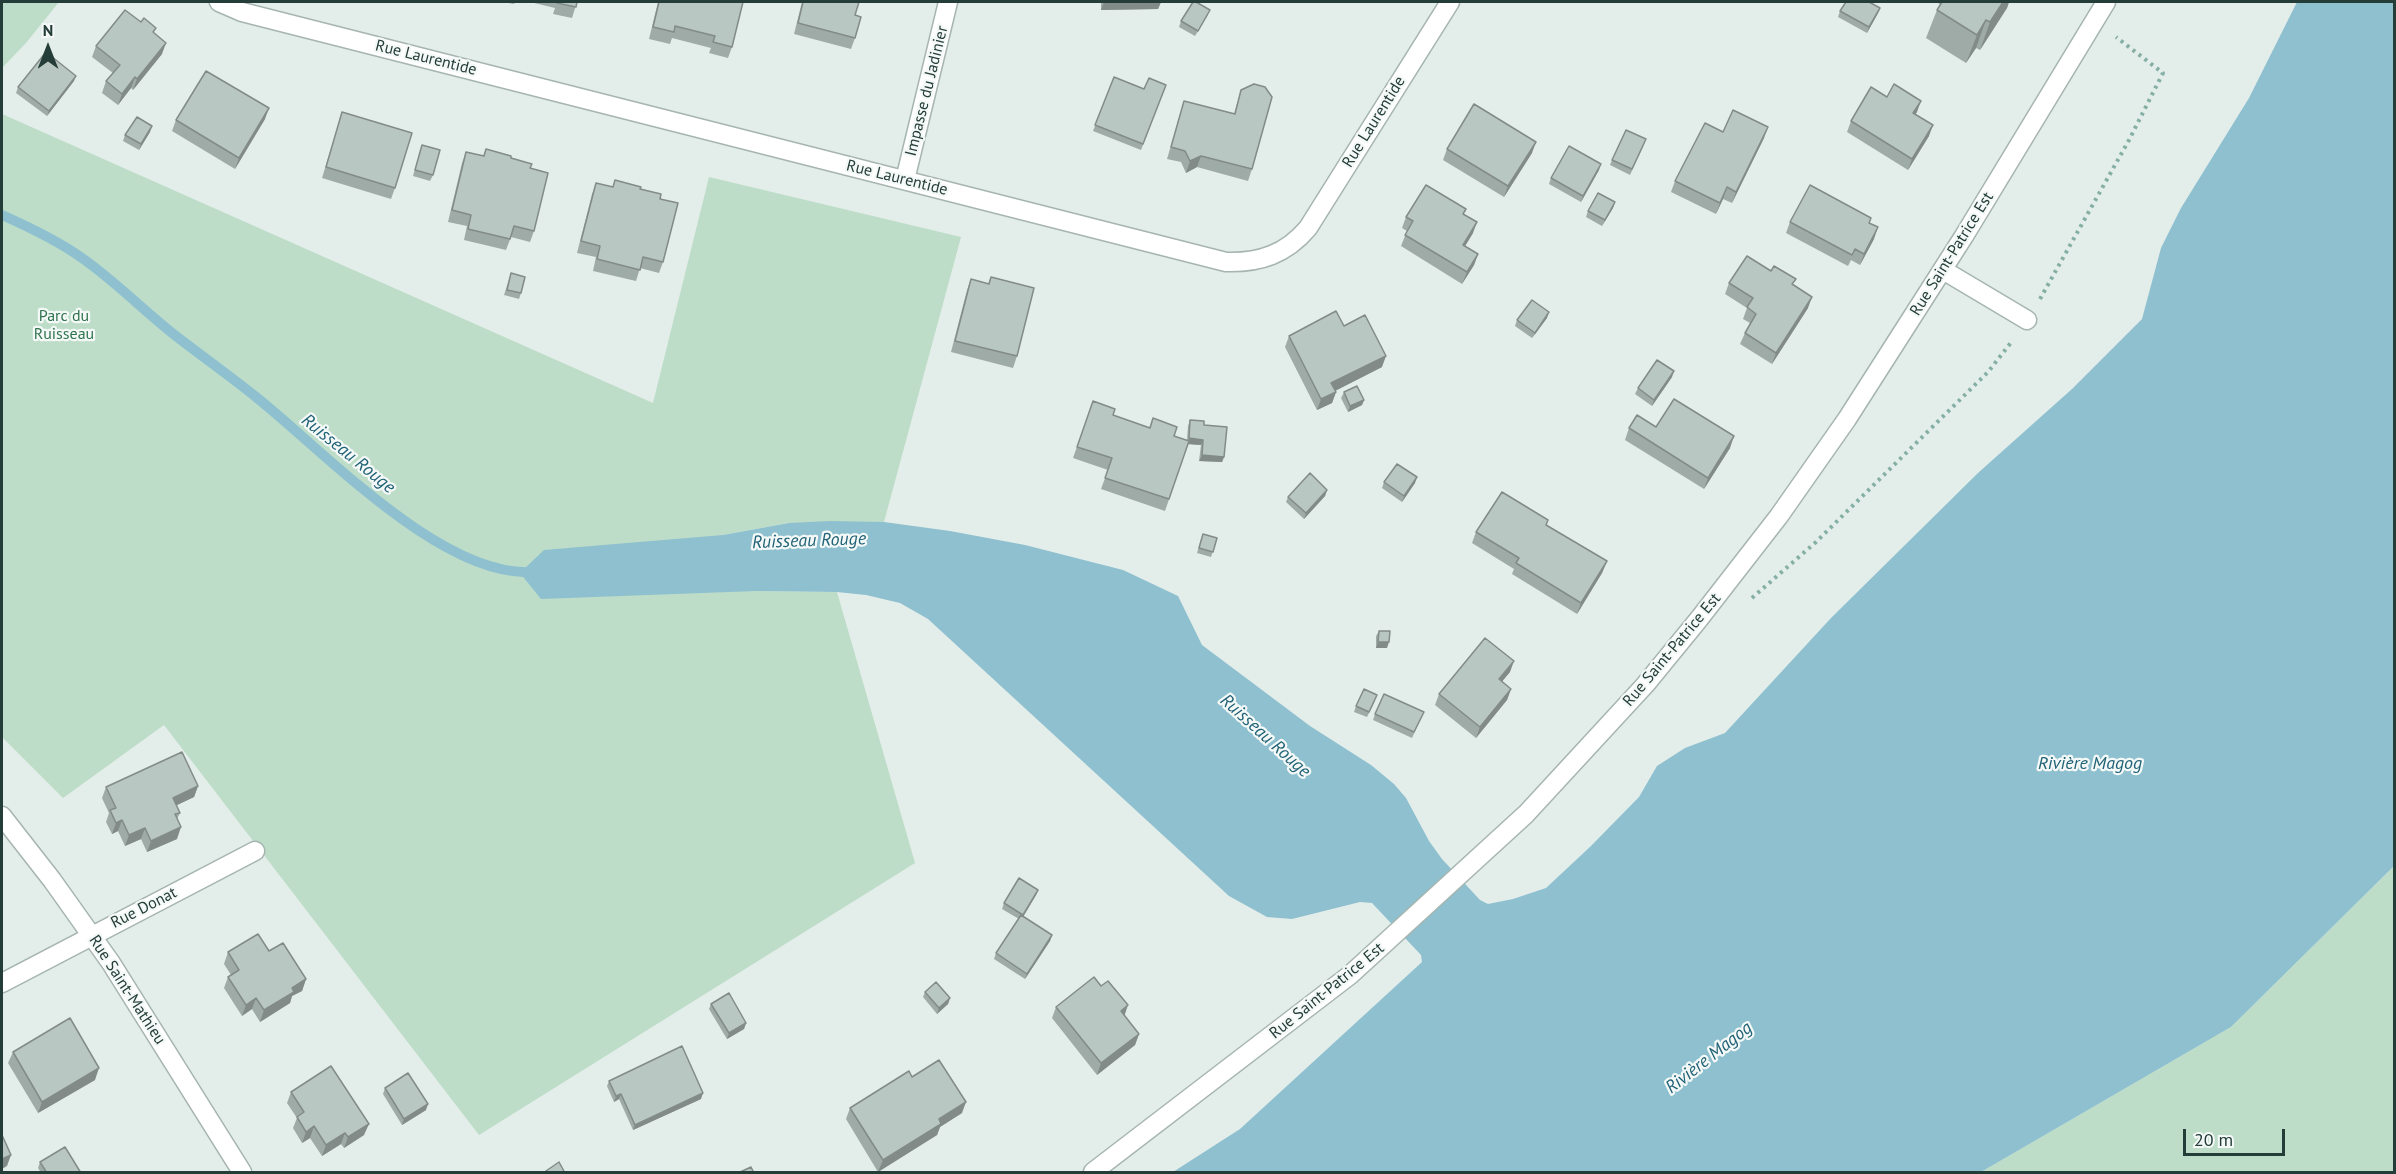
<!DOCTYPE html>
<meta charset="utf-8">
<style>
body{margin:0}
#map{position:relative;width:2396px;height:1174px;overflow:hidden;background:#e3ede9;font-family:"PT Sans",sans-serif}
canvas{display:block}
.frame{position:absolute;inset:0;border:3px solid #243d38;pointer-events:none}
.north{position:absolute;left:18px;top:18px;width:60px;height:60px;-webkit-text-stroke:4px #f4f9f7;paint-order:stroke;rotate:0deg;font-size:16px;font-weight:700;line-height:24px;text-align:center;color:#243d38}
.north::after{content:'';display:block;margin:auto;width:21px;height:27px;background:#243d38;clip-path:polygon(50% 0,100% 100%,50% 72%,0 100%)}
.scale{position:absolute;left:2183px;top:1129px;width:102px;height:27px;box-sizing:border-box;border:3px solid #243d38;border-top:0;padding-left:8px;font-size:18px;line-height:21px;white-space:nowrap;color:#243d38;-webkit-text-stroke:4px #f4f9f7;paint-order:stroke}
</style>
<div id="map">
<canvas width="2396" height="1174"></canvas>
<div class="frame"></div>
<div class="north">N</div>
<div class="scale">20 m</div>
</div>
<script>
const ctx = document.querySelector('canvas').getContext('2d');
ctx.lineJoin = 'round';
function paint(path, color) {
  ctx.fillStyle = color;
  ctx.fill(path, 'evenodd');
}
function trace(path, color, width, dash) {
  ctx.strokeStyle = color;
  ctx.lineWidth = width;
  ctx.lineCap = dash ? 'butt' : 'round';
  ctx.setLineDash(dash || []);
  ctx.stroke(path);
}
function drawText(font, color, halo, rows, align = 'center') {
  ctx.font = font + ' "PT Sans",sans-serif';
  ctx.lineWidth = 4.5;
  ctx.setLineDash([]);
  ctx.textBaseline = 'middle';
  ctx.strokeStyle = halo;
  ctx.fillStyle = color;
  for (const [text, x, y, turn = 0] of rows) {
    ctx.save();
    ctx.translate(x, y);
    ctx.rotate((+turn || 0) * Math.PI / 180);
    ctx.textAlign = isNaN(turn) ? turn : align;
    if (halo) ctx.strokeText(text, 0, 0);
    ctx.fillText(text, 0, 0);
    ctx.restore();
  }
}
paint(new Path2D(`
 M2,2H59L26,43L2,68Z
 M2,114L653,403L709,177L961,237L884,522L789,523L723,535L756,591L837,592L915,863L479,1135L164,725L63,798L2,737Z
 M2394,866V1172H1981L2231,1027Z`), '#bdddc8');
paint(new Path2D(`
 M2297,2H2394V866L2231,1027L1981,1172H1173L1240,1129L1422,962L1421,955L1372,903L1360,902L1292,919L1267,917L1229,896L928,619L900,603L866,595L837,592L756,591L541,599L520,573L544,550L723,535L789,523L830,521L884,522L950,531L1025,545L1123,570L1178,596L1202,645L1310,726L1371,765L1394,784L1406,798L1429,841L1442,859L1480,900L1488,904L1513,899L1546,888L1591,846L1639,797L1657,766L1685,748L1725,733L1831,618L1978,473L2072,389L2142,319L2161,248L2181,208L2249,98Z`), '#8ec0cf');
trace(new Path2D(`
 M2,215C29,227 57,240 82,258C115,281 144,311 176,336C203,357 230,376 256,397C324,451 441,577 532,572`), '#8ec0cf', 10);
const minor = new Path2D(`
 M219,2L242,12L1226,262C1260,263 1286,254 1308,228L1450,2
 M905,180L948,2
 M1943,270L2027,320
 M2,816L52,880L111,963L242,1172
 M2,983L255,851
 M1093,1172L1350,975L1526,814L1645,685L1699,619L1779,516L1847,419L1964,236L2106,2`);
trace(minor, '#a6b5b0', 21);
trace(new Path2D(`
 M2040,299L2129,140L2163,73L2116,37
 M1752,598L1816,542L1988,372L2013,340`), '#85afa5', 4, [3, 4.5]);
trace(minor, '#fff', 18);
paint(new Path2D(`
 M503,2H515L514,4Z
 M530,2H577L572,18L553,14L555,8Z
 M658,2H743L732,47L728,58L709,53L711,48L672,38L670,44L649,39Z
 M802,2H859L855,15V38L851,49L794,34Z
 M1101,2H1161L1158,9L1101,10Z
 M1935,2H2009L2007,8L1980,50L1976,48L1966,63L1926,38L1937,10L1940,4Z
 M1840,11L1878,13L1867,33L1838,17Z
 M1208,15L1195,36L1179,27L1181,21Z
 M154,33L162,54L133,90L131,88L118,105L102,93L106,81L113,73L92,57L96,46Z
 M1114,77L1144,89L1166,85L1141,150L1093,131Z
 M74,81L47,116L16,93L18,87Z
 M1241,90L1252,169L1248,181L1197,167L1186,173L1181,162L1167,159L1184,101L1234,114Z
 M1887,97L1917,112L1915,114L1929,136L1908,170L1847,132L1851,121Z
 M342,112L395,188L391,199L322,178Z
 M265,119L235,169L172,131L176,120Z
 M150,132L139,150L123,141L125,135Z
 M1723,132L1764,138L1732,203L1723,199L1716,214L1671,192L1675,181Z
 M1644,145L1630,175L1610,165L1612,160Z
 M486,149L511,158L530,168L534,231L530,242L511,237L506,250L464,240L467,226L448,222L462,163L466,152L483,156Z
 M1447,149L1532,153L1504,197L1443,160Z
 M420,151L433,175L430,181L413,176Z
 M1599,170L1581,202L1549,184L1551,178Z
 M615,180L640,189L660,199L663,262L659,273L640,268L636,281L593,271L596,257L577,253L592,194L596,183L613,187Z
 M1615,202L1613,208L1602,226L1586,217L1588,211Z
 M1464,214L1473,233L1465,246L1478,254L1474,265L1462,284L1401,246L1407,231L1402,228L1406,217Z
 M1790,222L1869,223L1874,239L1860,265L1851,260L1848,266L1786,233Z
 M511,273L521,293L519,299L504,295Z
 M991,277L1017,356L1013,368L951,352L967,290L971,279L988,284Z
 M1729,283L1793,285L1808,308L1772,364L1740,344L1745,333L1750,323L1743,319L1747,308L1725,294Z
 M1547,318L1532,338L1515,326L1517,320Z
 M1344,326L1382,367L1335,391L1336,392L1332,403L1317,410L1285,347L1289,336Z
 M1672,377L1652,406L1635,394L1638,388Z
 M1344,392L1364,400L1362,405L1348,412L1341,398Z
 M1093,401L1113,415L1149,428L1153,418L1174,436L1187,440L1188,426L1190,420L1204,425L1224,457L1222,462L1199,461L1201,445L1188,444L1165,511L1101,489L1108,470L1073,458Z
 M1656,427L1730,448L1704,489L1625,440L1629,428Z
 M1384,482L1415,483L1402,502L1382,488Z
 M1327,490L1325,496L1304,519L1286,502L1288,497Z
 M1547,525L1607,561L1602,573L1577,614L1512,574L1514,569L1472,543L1476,532Z
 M1217,538L1211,557L1197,553L1201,539Z
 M1379,631L1387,648H1376V636Z
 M1510,672L1502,681L1511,689L1507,700L1476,738L1435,705L1439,694Z
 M1375,701L1367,717L1354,712L1356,706Z
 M1424,712L1412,738L1373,720L1375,714Z
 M198,786L194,797L176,805L180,813L177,819V839L147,852L141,839L125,846L118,831L112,834L106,822L109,813L102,798L106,787Z
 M1038,890L1036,895L1023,917L1052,935L1050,941L1025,979L994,959L996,953L1019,919L1002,909L1004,903Z
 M269,951L306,979L302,991L292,996L290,1003L260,1022L252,1009L242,1016L224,988L228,977L231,975L224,964L228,952Z
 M925,992L950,998L948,1004L937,1014L923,997Z
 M711,1004L746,1023L744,1029L727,1039L709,1009Z
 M1056,1007L1124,1015L1139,1034L1135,1045L1097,1075L1052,1018Z
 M13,1052L95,1080L38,1113L8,1063Z
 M912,1077L962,1113L940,1127L937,1135L878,1172L846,1119L850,1108Z
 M609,1081L701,1099L633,1130L619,1099L614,1102L607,1086Z
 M385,1088L426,1110L402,1125L383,1094Z
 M291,1092L364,1135L344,1148L341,1144L322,1156L310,1138L302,1143L293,1128L297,1118L287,1103Z
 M40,1162L81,1173H41L38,1168Z`), '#9faba7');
paint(new Path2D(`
 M1104,2H1161L1158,9L1101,10Z
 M2003,2H2009L2007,8L1980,50L1990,22Z
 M1880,8L1878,13L1867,33L1869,27Z
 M1986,20L1976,48L1966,63L1977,35Z
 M166,43L162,54L133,90L137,79Z
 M76,76L74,81L47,116L49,111Z
 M135,77L131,88L118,105L122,94Z
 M1921,101L1917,112L1909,124L1913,113Z
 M269,108L265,119L235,169L239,158Z
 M1933,125L1929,136L1908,170L1912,159Z
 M152,126L150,132L139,150L141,144Z
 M1768,127L1764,138L1732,203L1736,192Z
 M1536,142L1532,153L1504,197L1508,186Z
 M1201,156L1197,167L1186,173L1190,161Z
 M1601,164L1599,170L1581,202L1583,196Z
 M1727,187L1723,199L1716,214L1720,203Z
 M1615,202L1613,208L1602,226L1605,220Z
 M1477,222L1473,233L1459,256L1463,245Z
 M1878,227L1874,239L1860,265L1864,254Z
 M1478,254L1474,265L1462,284L1467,272Z
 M1812,297L1808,308L1772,364L1776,353Z
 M1549,312L1547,318L1532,338L1535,333Z
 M1386,356L1382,367L1327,395L1331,383Z
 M1674,371L1672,377L1652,406L1654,400Z
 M1336,392L1332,403L1317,410L1321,399Z
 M1364,400L1362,405L1348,412L1350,406Z
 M1734,436L1730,448L1704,489L1708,478Z
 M1189,438L1203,440L1201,445L1187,444Z
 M1202,455L1224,457L1222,462L1199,461Z
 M1417,477L1415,483L1402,502L1404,496Z
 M1327,490L1325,496L1304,519L1306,513Z
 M1607,561L1602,573L1577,614L1581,603Z
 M1378,642H1389L1387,648H1376Z
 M1514,661L1510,672L1495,690L1499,679Z
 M1511,689L1507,700L1476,738L1480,727Z
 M198,786L194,797L169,809L173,798Z
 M122,820L118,831L112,834L116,823Z
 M181,827L177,839L147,852L151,841Z
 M145,828L141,839L125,846L129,835Z
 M1038,890L1036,895L1021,920L1023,915Z
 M1052,935L1050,941L1025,979L1027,974Z
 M306,979L302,991L292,996L290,1003L260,1022L264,1010L292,988Z
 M256,998L252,1009L242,1016L246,1005Z
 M950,998L948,1004L937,1014L939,1008Z
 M1128,1005L1124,1017L1121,1011Z
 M746,1023L744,1029L727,1039L729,1033Z
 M1139,1034L1135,1045L1097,1075L1101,1063Z
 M99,1068L95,1080L38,1113L42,1102Z
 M703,1093L701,1099L633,1130L635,1125Z
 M621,1094L619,1099L614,1102L616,1096Z
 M966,1102L962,1113L940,1127L937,1135L878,1172L883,1160L939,1119Z
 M428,1104L426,1110L402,1125L404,1119Z
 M369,1124L364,1135L344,1148L348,1137Z
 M314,1126L310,1138L302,1143L306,1132Z
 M345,1133L341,1144L322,1156L326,1145Z
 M11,1155L7,1166L2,1169V1159Z`), '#828b88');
const building = new Path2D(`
 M659,2H743L732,47L713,42L715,36L675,26L674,32L653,27Z
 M803,2H859L855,15L861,17L855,38L798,23Z
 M1193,2H1196L1210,10L1198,31L1181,21Z
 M1846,2H1869L1880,8L1869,27L1840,11Z
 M1942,2H2003L1990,22L1986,20L1977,35L1937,10Z
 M557,3V2H577L576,7Z
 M125,10L141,22L144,18L156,28L153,32L166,43L137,79L135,77L122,94L106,81L120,65L96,46Z
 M46,52L76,76L49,111L18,87Z
 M206,71L269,108L239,158L176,120Z
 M1114,77L1144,89L1149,78L1166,85L1143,144L1095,125Z
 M1254,84L1265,87L1272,97L1252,169L1201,156L1190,161L1185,151L1171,147L1184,101L1235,114L1241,90Z
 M1894,84L1921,101L1913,113L1933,125L1912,159L1851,121L1871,87L1887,97Z
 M1474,104L1536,142L1508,186L1447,149Z
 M1733,110L1768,127L1736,192L1727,187L1720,203L1675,181L1705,123L1723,132Z
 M342,112L412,133L395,188L326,167Z
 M137,117L152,126L141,144L125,135Z
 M1626,130L1646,139L1632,169L1612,160Z
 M422,145L440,150L433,175L415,170Z
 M1569,146L1601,164L1583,196L1551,178Z
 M486,149L511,156V158L532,164L530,168L548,173L534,231L514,226L510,239L468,229L471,215L452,210L466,152L484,156Z
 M615,180L641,187L640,189L661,194L660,199L678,203L663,262L643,257L640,270L597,259L600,246L581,241L596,183L613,187Z
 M1426,185L1466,209L1463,214L1477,222L1463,245L1478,254L1467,272L1405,235L1413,221L1406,217Z
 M1810,185L1871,218L1869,223L1878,227L1864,254L1855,249L1852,255L1790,222Z
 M1598,193L1615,202L1605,220L1588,211Z
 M1747,256L1771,271L1774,266L1796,279L1792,284L1812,297L1776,353L1745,333L1756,314L1747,307L1753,298L1729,283Z
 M511,273L525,277L521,293L507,290Z
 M991,277L1034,288L1017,356L955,341L971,279L989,284Z
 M1532,300L1549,312L1535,333L1517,320Z
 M1336,311L1344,326L1365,315L1386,356L1331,383L1336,392L1321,399L1289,336Z
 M1657,360L1674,371L1654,400L1638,388Z
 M1357,386L1364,400L1350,406L1344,392Z
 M1674,399L1734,436L1708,478L1629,428L1637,415L1656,427Z
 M1093,401L1115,409L1113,415L1150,428L1153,418L1177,427L1174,436L1189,441L1169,499L1105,478L1112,458L1077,447Z
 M1190,420L1204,421V425L1227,427L1224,457L1202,455L1203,440L1189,438Z
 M1397,464L1417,477L1404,496L1384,482Z
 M1310,473L1327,490L1306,513L1288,497Z
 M1502,492L1548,520L1546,525L1607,561L1581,603L1516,563L1519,558L1476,532Z
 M1203,534L1217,538L1213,552L1199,548Z
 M1379,631H1390L1389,642H1378Z
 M1485,638L1514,661L1499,679L1511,689L1480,727L1439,694Z
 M1364,689L1377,695L1369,712L1356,706Z
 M1384,694L1424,712L1414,732L1375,714Z
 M182,752L198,786L173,798L180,813L175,814L181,827L151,841L145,828L129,835L122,820L116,823L110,810L116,808L106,787Z
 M1019,878L1038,890L1023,915L1004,903Z
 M1021,915L1052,935L1027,974L996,953Z
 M258,934L269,951L283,943L306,979L292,988L294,992L264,1010L256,998L246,1005L228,977L239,970L228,952Z
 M1094,977L1101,986L1108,981L1128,1005L1121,1011L1139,1034L1101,1063L1056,1007Z
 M936,982L950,998L939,1008L925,992Z
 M729,993L746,1023L729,1033L711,1004Z
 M70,1018L99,1068L42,1102L13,1052Z
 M682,1046L703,1093L635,1125L621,1094L616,1096L609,1081Z
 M939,1060L966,1102L939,1119L941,1124L883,1160L850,1108L909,1071L912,1077Z
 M331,1066L369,1124L348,1137L345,1133L326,1145L314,1126L306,1132L297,1117L304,1112L291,1092Z
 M408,1073L428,1104L404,1119L385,1088Z
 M2,1135L11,1155L2,1159Z
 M65,1147L81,1173H47L40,1162Z
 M559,1162L565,1173H543Z
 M751,1167L754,1173H738Z`);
paint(building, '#b9c7c2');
trace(building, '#828b88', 1.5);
drawText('16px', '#243d38', '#f4f9f7', [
 ["Rue Laurentide",426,58,14],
 ["Impasse du Jadinier",927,91,-76],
 ["Rue Laurentide",1374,122,-58],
 ["Rue Laurentide",897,178,14],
 ["Rue Saint-Patrice Est",1952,254,-58],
 ["Rue Saint-Patrice Est",1672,650,-50],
 ["Rue Donat",144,908,-27],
 ["Rue Saint-Mathieu",127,990,57],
 ["Rue Saint-Patrice Est",1327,991,-39]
]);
drawText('16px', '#2f734e', '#f4f9f7', [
 ["Parc du",64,316],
 ["Ruisseau",64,334]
]);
drawText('italic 18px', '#206277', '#f4f9f7', [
 ["Ruisseau Rouge",348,454,39],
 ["Ruisseau Rouge",809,541,-2],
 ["Ruisseau Rouge",1265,736,42],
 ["Rivière Magog",2090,764],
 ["Rivière Magog",1709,1058,-38]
]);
</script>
